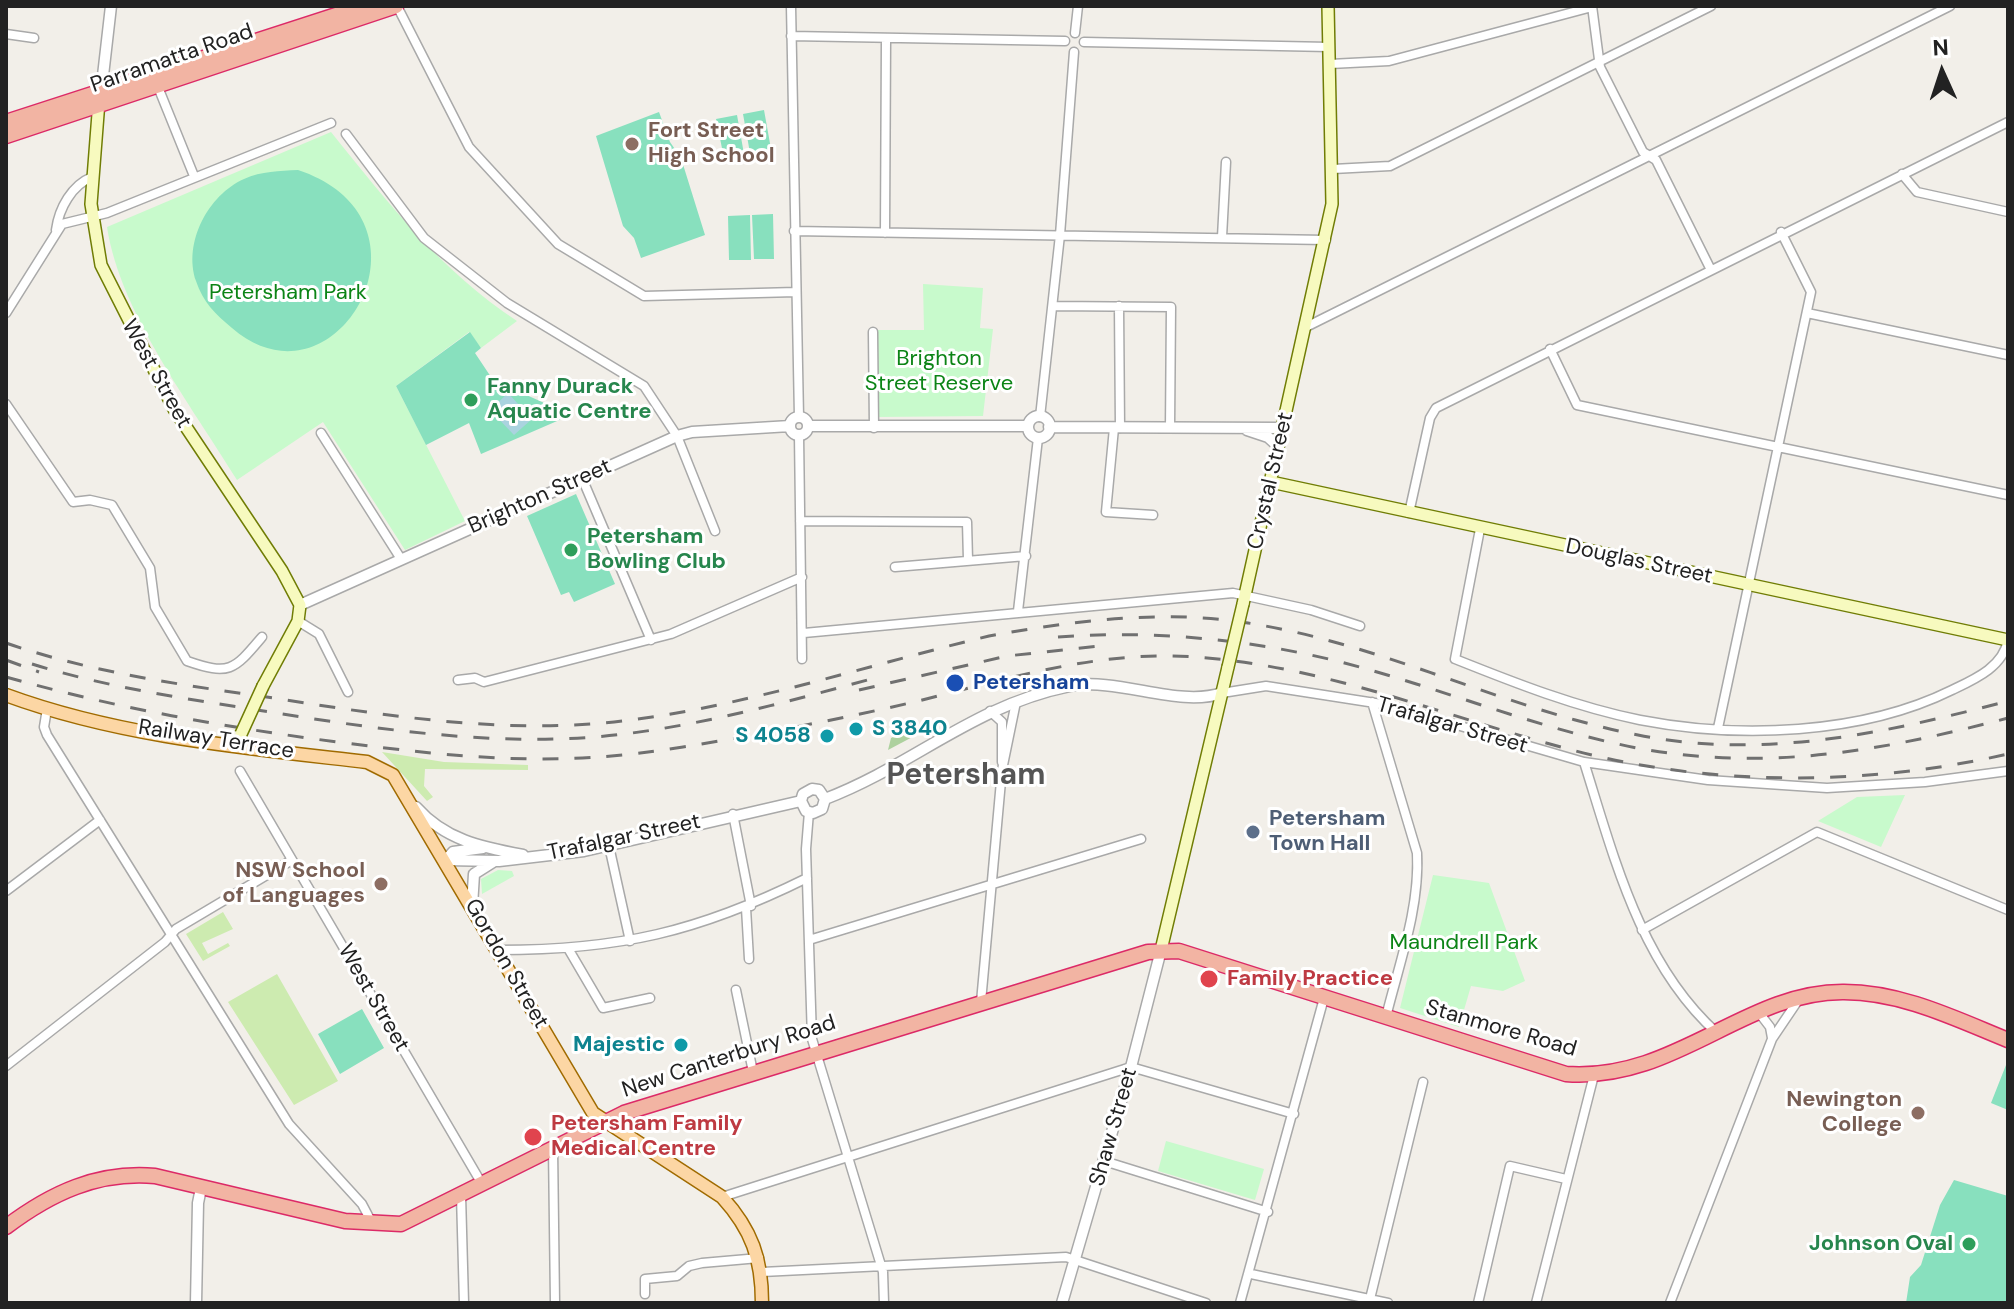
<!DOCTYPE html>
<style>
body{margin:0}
#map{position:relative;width:2014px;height:1309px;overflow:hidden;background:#f2efe9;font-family:"DM Sans",sans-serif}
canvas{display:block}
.frame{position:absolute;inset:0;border:8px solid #222;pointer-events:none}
.north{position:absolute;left:1902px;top:32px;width:80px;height:80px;-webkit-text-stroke:6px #fff;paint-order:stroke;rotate:357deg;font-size:22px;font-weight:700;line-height:32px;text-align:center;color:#222}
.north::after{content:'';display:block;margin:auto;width:28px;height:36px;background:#222;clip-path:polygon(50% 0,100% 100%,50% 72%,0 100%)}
</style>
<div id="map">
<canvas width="2014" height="1309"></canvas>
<div class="frame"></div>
<div class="north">N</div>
</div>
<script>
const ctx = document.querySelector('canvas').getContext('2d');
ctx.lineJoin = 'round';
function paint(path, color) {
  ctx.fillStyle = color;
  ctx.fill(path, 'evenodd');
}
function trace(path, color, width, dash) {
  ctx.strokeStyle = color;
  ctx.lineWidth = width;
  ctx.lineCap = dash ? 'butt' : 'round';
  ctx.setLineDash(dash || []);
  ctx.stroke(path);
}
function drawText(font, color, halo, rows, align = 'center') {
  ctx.font = font + ' "DM Sans",sans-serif';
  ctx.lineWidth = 6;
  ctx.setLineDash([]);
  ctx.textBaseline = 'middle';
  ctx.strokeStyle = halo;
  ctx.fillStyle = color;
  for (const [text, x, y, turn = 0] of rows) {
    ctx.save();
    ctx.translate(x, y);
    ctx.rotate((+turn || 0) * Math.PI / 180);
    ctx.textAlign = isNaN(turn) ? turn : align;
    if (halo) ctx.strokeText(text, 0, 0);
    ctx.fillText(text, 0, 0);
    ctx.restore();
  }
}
paint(new Path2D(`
 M382,752L444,762L528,765V770L425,769L424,786L433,797L427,801Z
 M223,912L233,929L202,943L208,954L228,943L230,946L203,961L186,934Z
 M277,974L338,1081L294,1105L228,1002Z`), '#cdebb0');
paint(new Path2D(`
 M929,720L935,725L888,750L891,738Z`), '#add19e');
paint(new Path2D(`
 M331,132C389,204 440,270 517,321L481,348L469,332L396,386L465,521L405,550L323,422L237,480C192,406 120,313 107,227Z
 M923,284L983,288L980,328L993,329L983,416L877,417V330H924Z
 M1905,795L1881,847L1818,821L1857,797Z
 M498,870L512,871L514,876L482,894L481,879Z
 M1433,875L1489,883L1525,981L1503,991L1471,986L1459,1027L1400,1008Z
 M1166,1141L1264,1169L1255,1200L1158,1171Z`), '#c8facc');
paint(new Path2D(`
 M764,110L771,149L750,153L743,114Z
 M659,112L670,142L681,158L705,235L641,258L634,238L623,226L596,136Z
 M737,115L744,154L724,158L716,119Z
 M298,170C449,220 336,418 232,328C215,314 203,302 196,281C183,243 208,195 244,179C262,171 279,171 298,170Z
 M773,214L774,259H754L752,215Z
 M750,215L751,260H729L728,216Z
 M470,332L481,348L475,353L493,380L571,415L481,454L469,423L426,445L396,386Z
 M576,494L615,584L574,602L569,592L561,595L527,516Z
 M362,1009L384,1048L340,1074L318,1034Z
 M2006,1065L2008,1066V1110L1991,1103Z
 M1954,1180L2008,1196L2007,1303H1906L1910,1277L1921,1265L1940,1205Z`), '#88e0be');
paint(new Path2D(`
 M508,393L532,419L514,435L490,410Z`), '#aad3df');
const minor = new Path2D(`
 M397,6L469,147L558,244L644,296L796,292
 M791,6L799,417
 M1592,6L1600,67L1643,152L1656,160L1710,268
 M1075,33L1078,6
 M6,34L34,38
 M791,36L1065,41
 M1084,42L1329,47
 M1330,64L1389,61L1592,7
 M158,87L194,176
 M346,134L424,238L507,303L644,386L677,436L715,531
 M1333,169L1390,166L1711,6
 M1902,174L1917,192L2008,212
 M56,230C59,208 72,185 92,177
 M794,231L1326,240
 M885,233L886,39
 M1222,237L1226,162
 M1053,306L1171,307L1170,428
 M1119,306L1120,428
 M6,313L62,224L107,213L331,123
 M1807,313L2008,355
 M1306,327L1950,6
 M873,332L874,428
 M1550,349L1577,405L2008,495
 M6,404L73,502L90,500L112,505L150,568L155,607L187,661C230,676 234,670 262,637
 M1040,417L1060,235L1074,52
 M1114,428L1106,512L1153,515
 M321,433L401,559
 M799,435L802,659
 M582,478L651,640
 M1409,513L1430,418L1436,408L2008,122
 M800,521L967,522L968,560
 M1480,529L1455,659C1515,683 1576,707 1640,720C1738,739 1861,735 1952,690C1975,679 2003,667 2008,640
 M895,567L1026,556
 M1018,611L1038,438
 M298,621L319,634L348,692
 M804,633L1233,593L1311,610L1360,626
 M458,680L475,678L484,682L671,634L802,577
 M1222,693L1266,686L1388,705L1584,762L1708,780L1827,788L1925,782L2008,771
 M1372,702L1417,853C1420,908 1399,964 1386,1017
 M47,709L44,727L47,735L289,1124L362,1204L372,1223
 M990,711L1002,722V762
 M1718,728L1811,292L1781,232
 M1584,762C1614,857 1640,964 1717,1033
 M240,771L482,1184
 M809,812L806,849L812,1039L883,1272L884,1303
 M733,814L751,906
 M609,846L630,941
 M6,891L100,820
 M746,908L749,959
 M1642,930L1817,832L2008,910
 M809,940L1141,839
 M498,950C619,950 698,932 807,878
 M569,950L603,1008L650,998
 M736,990L753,1072
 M981,1002L1002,770L1016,702
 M1760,1014L1770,1027L1772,1038
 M6,1066L165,942L176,929L292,860
 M553,1147L555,1303
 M1104,1161L1268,1212
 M461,1195L464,1303
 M722,1197L1131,1067L1294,1114
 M762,1272L1066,1257L1206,1303
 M1251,1274L1388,1303
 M645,1294V1279L677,1276L689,1266L702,1263L759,1258
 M1240,1303L1324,998
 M1369,1303L1423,1082
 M1478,1303L1510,1166L1566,1179
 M1536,1303L1594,1075
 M1670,1303L1772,1039L1799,999`);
const tertiary = new Path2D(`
 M101,93L111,6
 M1028 427a11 11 0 1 1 22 0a11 11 0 1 1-22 0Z
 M790 426a9 9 0 1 1 18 0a9 9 0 1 1-18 0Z
 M808,426H1028
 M1049,427L1283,428
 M1247,430L1268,437L1279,447
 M300,605L677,436L692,432L790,426
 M825,799C914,765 972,706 1070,686C1119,677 1178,708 1222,693
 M801,801L806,811L813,813L822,809L825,799
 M801,801L803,794L812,789L819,790L825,799
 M416,807C445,840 481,847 523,855
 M446,860L499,861L584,851L801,801
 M446,860L453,852L483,848
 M472,906L474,874L493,862
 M196,1303L198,1203L201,1188
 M1062,1303L1131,1067L1161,950`);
const secondary = new Path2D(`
 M99,101L91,204L101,265L174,409L282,571L300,605L298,621L263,686
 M1271,482L2008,640
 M1243,604L1332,204L1328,6
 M1161,950L1228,667`);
const primary = new Path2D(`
 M6,695C120,737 247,748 367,762L393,775L593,1113L722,1197C752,1230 762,1259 762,1303`);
const trunk = new Path2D(`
 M6,122L364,6
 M6,136L396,6
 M6,1227C51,1193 98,1171 155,1176L345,1221L401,1224L624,1113L1148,952L1179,951L1566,1074C1675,1082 1745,991 1844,992C1902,992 1956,1019 2008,1040`);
trace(minor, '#a9a9a9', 11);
trace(tertiary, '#a9a9a9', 13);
trace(secondary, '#707d05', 14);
trace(primary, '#a06b00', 15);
trace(trunk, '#dc2a67', 17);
trace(minor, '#fff', 8);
trace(tertiary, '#fff', 10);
trace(secondary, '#f7fabf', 11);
trace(primary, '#fcd6a4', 12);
trace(trunk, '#f2b4a3', 14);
trace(new Path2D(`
 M1058,637C1152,630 1249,639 1341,662C1441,688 1535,728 1637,748C1767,772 1882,751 2008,718
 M6,643C93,673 183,685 273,698C389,716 506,735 623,721C747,706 868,665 989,636C1073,621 1163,609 1248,623C1383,644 1505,709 1638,735C1765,760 1886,733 2008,701
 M6,660L39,672
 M32,664C106,687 181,698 257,710C377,729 503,749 624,734C707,724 790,701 871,679
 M6,677C116,708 224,727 337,742C463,758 556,768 683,747C757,735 841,719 914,702C1007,679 1098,650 1195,657C1327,666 1445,717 1572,750C1711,787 1868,786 2008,754
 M859,690L1007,656L1099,646`), '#707070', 3, [16, 16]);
const secondaryBridge = new Path2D(`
 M1228,667L1243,604
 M241,734L263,686`);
trace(secondaryBridge, '#707d05', 14, []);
trace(secondaryBridge, '#f7fabf', 11);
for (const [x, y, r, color] of [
 [632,144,8,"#8d6e63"],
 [471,400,8,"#2e9e5b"],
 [571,550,8,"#2e9e5b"],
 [955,683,10,"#1a4fb4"],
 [856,729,8,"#0f9aa8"],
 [827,736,8,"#0f9aa8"],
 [1253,832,8,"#5c6f8a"],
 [381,884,8,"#8d6e63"],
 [1209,979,10,"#e0444e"],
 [681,1045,8,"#0f9aa8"],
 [1918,1113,8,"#8d6e63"],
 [533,1137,10,"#e0444e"],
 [1969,1244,8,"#2e9e5b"]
]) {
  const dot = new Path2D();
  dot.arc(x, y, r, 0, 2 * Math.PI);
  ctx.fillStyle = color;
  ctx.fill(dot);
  trace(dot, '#fff', 3);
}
drawText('22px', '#222', '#fff', [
 ["Parramatta Road",172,59,-19],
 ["West Street",156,374,61],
 ["Crystal Street",1271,481,-77],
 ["Brighton Street",540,497,-24],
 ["Douglas Street",1639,562,12],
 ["Trafalgar Street",1452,726,16],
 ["Railway Terrace",216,740,9],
 ["Trafalgar Street",624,838,-12],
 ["Gordon Street",506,964,60],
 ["West Street",373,998,60],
 ["Stanmore Road",1501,1029,16],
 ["New Canterbury Road",729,1057,-18],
 ["Shaw Street",1114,1127,-74]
]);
drawText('bold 22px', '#785e54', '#fff', [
 ["Fort Street",648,131,"left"],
 ["High School",648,156,"left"],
 ["NSW School",365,871],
 ["of Languages",365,896],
 ["Newington",1902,1100],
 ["College",1902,1125]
], 'right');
drawText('22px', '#0c8416', '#fff', [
 ["Petersham Park",288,293],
 ["Brighton",939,359],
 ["Street Reserve",939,384],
 ["Maundrell Park",1464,943]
]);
drawText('bold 22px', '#27864d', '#fff', [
 ["Fanny Durack",487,387],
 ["Aquatic Centre",487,412],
 ["Petersham",587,537],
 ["Bowling Club",587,562],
 ["Johnson Oval",1953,1244,"right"]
], 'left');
drawText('bold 22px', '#164399', '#fff', [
 ["Petersham",973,683]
], 'left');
drawText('bold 22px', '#0d838f', '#fff', [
 ["S 3840",872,729,"left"],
 ["S 4058",811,736],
 ["Majestic",665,1045]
], 'right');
drawText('bold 22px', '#4e5e75', '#fff', [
 ["Petersham",1269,819],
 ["Town Hall",1269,844]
], 'left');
drawText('bold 22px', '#be3a42', '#fff', [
 ["Family Practice",1227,979],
 ["Petersham Family",551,1124],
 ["Medical Centre",551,1149]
], 'left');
drawText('bold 30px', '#555', '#fff', [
 ["Petersham",966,776]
]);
</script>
